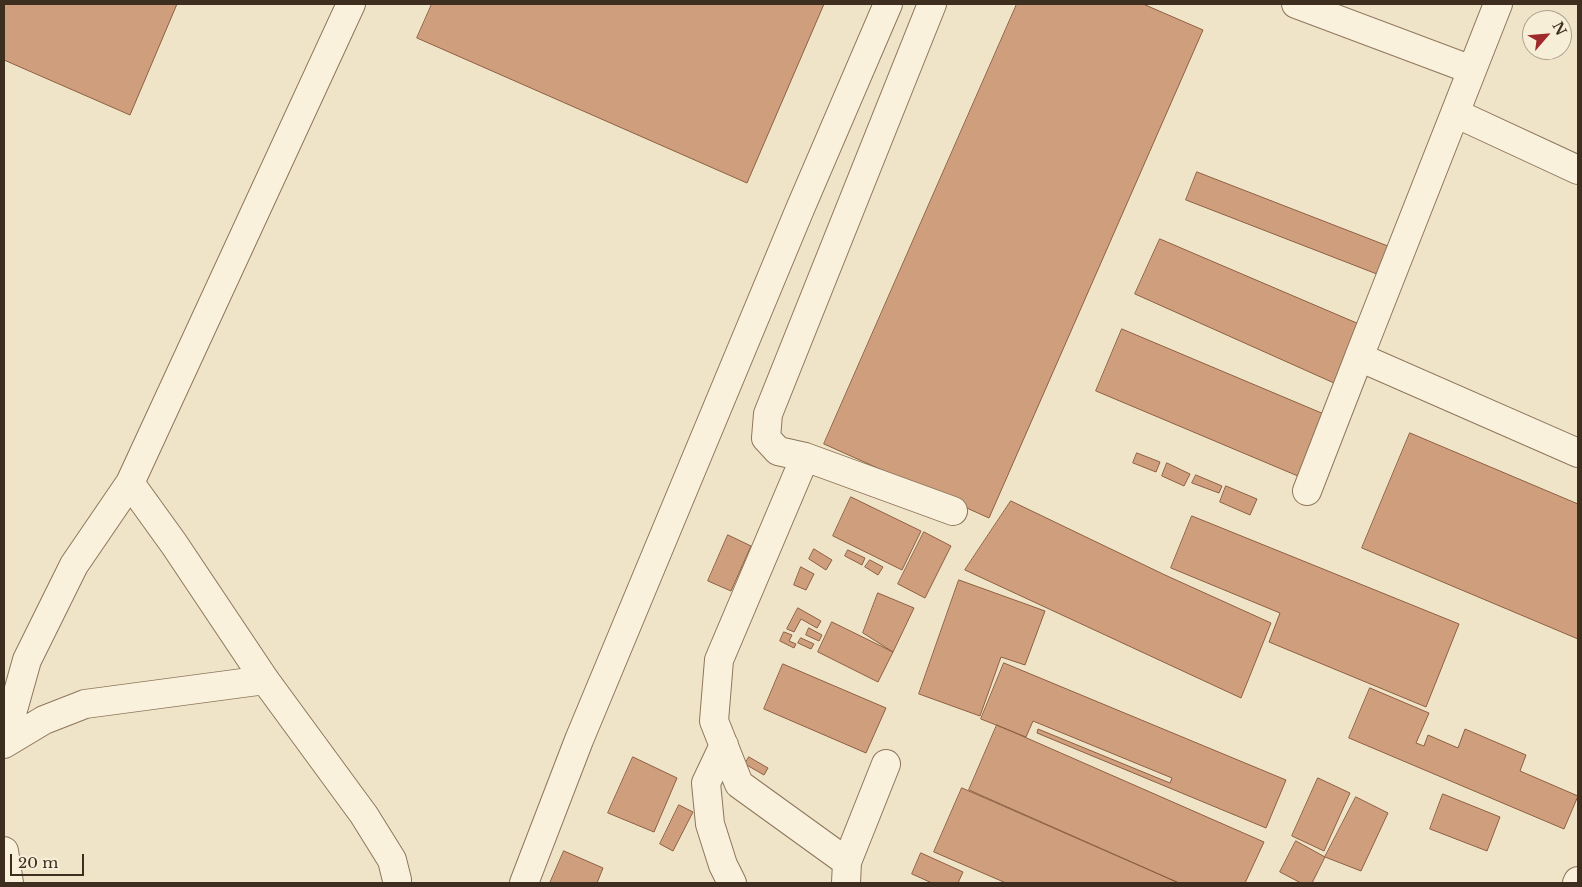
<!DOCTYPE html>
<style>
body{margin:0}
#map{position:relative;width:1582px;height:887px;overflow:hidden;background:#f0e4c8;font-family:"Libre Baskerville",serif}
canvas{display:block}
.frame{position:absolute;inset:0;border:5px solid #3d2e20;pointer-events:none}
.north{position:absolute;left:1522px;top:10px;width:50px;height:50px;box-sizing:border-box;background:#f7eed8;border:1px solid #ada18e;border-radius:50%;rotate:63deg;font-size:14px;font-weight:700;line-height:20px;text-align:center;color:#3d2e20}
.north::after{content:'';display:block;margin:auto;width:18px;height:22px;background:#9e2a2b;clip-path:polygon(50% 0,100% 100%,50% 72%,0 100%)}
.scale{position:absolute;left:10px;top:854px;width:74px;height:22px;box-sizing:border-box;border:2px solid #3d2e20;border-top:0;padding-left:6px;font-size:15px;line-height:18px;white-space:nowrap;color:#3d2e20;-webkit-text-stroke:4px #f7eed8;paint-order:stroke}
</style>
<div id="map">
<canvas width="1582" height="887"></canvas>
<div class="frame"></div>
<div class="north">N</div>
<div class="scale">20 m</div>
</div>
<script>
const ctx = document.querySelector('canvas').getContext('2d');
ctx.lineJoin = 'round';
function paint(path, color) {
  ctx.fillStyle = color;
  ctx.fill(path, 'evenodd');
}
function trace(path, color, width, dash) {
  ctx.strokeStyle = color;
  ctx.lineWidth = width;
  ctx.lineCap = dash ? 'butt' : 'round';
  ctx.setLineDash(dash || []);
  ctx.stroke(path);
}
const building = new Path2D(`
 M4,4H177L130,115L4,60Z
 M432,4H824L747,183L417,38Z
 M1017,4H1143L1203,30L989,518L824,444Z
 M1197,172L1393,248L1382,276L1186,200Z
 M1160,239L1359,324L1334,383L1135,294Z
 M1122,329L1331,417L1305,479L1096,391Z
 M1410,433L1578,504V639L1362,548Z
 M1137,453L1160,462L1156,472L1133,463Z
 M1167,463L1190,474L1184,486L1162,476Z
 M1196,475L1222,486L1219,493L1192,483Z
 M1226,486L1257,499L1250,515L1220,502Z
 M851,497L921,531L902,570L833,536Z
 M1011,501L1165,575L1271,623L1241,698L965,570Z
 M1192,516L1459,624L1426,707L1269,642L1280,613L1171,568Z
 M924,532L951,546L925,598L898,584Z
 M728,535L751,546L731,591L708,581Z
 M814,549L832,560L826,570L809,559Z
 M848,550L865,558L862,565L845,556Z
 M870,560L883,567L878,575L865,567Z
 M801,567L814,574L806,590L794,585Z
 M959,580L1045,611L1025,665L1001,657L980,716L919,694Z
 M878,593L914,608L893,652L863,633Z
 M798,608L821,621L817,628L801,619L794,632L787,629Z
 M832,622L893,652L878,682L818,652Z
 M809,628L822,635L819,641L806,635Z
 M784,632L792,635L789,641L796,644L794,648L780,641Z
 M801,638L814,644L811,649L798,643Z
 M1004,663L1286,780L1266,828L1037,733L1038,729L1170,783L1172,778L1033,721L1026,737L981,719Z
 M783,664L886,708L866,753L764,709Z
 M1370,688L1429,713L1416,743L1424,746L1428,735L1458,748L1465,729L1526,755L1520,771L1578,796L1564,829L1349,738Z
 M997,725L1264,842L1245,883H1179L969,790Z
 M633,757L677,778L654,832L608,813Z
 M749,757L768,768L764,775L745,764Z
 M1318,778L1350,793L1324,851L1292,836Z
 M962,788L1179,883H1006L934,852Z
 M1443,794L1500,817L1487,851L1430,829Z
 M1356,797L1388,813L1361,871L1325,857Z
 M679,805L693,812L673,851L660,844Z
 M1296,841L1325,857L1312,883H1301L1280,872Z
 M564,851L603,868L597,883H550Z
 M921,853L963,872L958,883H932L912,874Z`);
paint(building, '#cf9f7d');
trace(building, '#8d5f41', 1);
const minor = new Path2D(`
 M932,4L768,414L766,438L778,451L805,457L953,511
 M1296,4L1472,70
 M1498,4L1359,357L1578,453
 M1455,113L1578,170
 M805,457L719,660L714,721L739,784L847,862
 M130,483L174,544L265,680L364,815L392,860L397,880V883
 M1307,491L1359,357
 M4,742L27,660L74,565L130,483L351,4
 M4,744L44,720L85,704L265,680
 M724,745L706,783L710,824L723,865L732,883
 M4,851L9,883
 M524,883L579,740L800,209L888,4
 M846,883L847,862L886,764
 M1577,883L1578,881`);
trace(minor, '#8d765c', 30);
trace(minor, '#faf1dc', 28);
</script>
